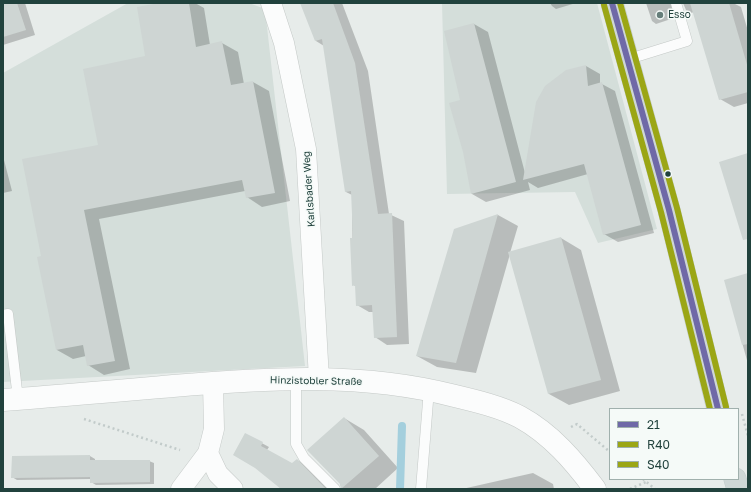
<!DOCTYPE html>
<meta charset="utf-8">
<style>
body{margin:0}
#map{position:relative;width:751px;height:492px;overflow:hidden;background:#e7ecea;font-family:"Golos Text",sans-serif}
canvas{display:block}
.frame{position:absolute;inset:0;border:4px solid #21423d;pointer-events:none}
.legend{position:absolute;left:609px;top:408px;width:130px;height:72px;box-sizing:border-box;background:#f5faf8;border:1px solid #a0b0ad;margin:0;padding:5px 7px;list-style:none;font-size:12px;color:#21423d}
.legend li{display:flex;align-items:center;gap:8px;height:20px}
.legend b{width:20px;border:1px solid #a0b0ad}
</style>
<div id="map">
<canvas width="751" height="492"></canvas>
<div class="frame"></div>
<ul class="legend">
<li><b style="height:5px;background:#6f69a7"></b>21</li>
<li><b style="height:5px;background:#9ba615"></b>R40</li>
<li><b style="height:5px;background:#9ba615"></b>S40</li>
</ul>
</div>
<script>
const ctx = document.querySelector('canvas').getContext('2d');
ctx.lineJoin = 'round';
function paint(path, color) {
  ctx.fillStyle = color;
  ctx.fill(path, 'evenodd');
}
function trace(path, color, width, dash) {
  ctx.strokeStyle = color;
  ctx.lineWidth = width;
  ctx.lineCap = dash ? 'butt' : 'round';
  ctx.setLineDash(dash || []);
  ctx.stroke(path);
}
function drawText(font, color, halo, rows, align = 'center') {
  ctx.font = font + ' "Golos Text",sans-serif';
  ctx.lineWidth = 3;
  ctx.setLineDash([]);
  ctx.textBaseline = 'middle';
  ctx.strokeStyle = halo;
  ctx.fillStyle = color;
  for (const [text, x, y, turn = 0] of rows) {
    ctx.save();
    ctx.translate(x, y);
    ctx.rotate((+turn || 0) * Math.PI / 180);
    ctx.textAlign = isNaN(turn) ? turn : align;
    if (halo) ctx.strokeText(text, 0, 0);
    ctx.fillText(text, 0, 0);
    ctx.restore();
  }
}
paint(new Path2D(`
 M128,3H249L265,9L305,366L3,382V73Z
 M442,3H597L657,229L598,243L575,192L447,194Z`), '#d4deda');
paint(new Path2D(`
 M3,3H25L35,35L3,45Z
 M165,3H195L204,8L210,45L222,43L238,52L244,84L253,82L269,91L290,201L262,207L247,197L245,191L99,219L130,369L104,375L88,365L86,356L73,359L57,350L42,257L146,57Z
 M302,3H342L368,71L389,214L404,221L409,344L387,345L375,337L373,312H369L357,305L356,286L353,285L352,195L346,192L324,46L316,41Z
 M550,3H576L556,9L552,6Z
 M646,3H676L677,17L656,24L652,21Z
 M683,3H733L741,7L748,31V103L734,107L720,99L694,12L691,13L686,10Z
 M474,24L488,32L525,173L586,66L600,74V83L615,91L654,233L618,242L604,234L588,174L538,188L528,182L530,190L486,202L472,194L461,101Z
 M3,156L12,191L3,193Z
 M498,215L518,226L510,253L561,238L581,250L620,391L569,405L549,394L510,254L476,373L437,367L417,356L455,230Z
 M748,274V364L725,281Z
 M344,418L364,430L398,468L375,489H342L340,484Z
 M245,434L269,447L267,450L293,465L297,460L304,464L328,489H283Z
 M90,456L95,459V461H149L154,463V484L96,485L91,482V479L17,480L12,477L13,457Z
 M533,473L553,484L554,489H462Z`), '#0003');
trace(new Path2D(`
 M400,489L402,426`), '#a4cfdd', 8);
paint(new Path2D(`
 M3,3H17L26,30L3,37Z
 M159,3H189L196,47L222,41L231,85L253,81L275,193L246,198L242,180L84,210L115,361L87,366L83,345L56,350L37,257L41,256L22,159L98,145L83,69L145,56L137,7Z
 M300,3H333L355,63L378,214L392,213L397,337L374,338L372,305L356,306L355,285L352,286L350,238H353L351,191L345,192L322,39L315,41Z
 M690,3H729L748,68V92L719,100Z
 M474,23L516,182L471,194L463,152L449,103L460,100L444,31Z
 M586,65L588,86L602,82L641,225L603,235L584,164L523,180L536,102L545,86L566,70Z
 M748,153V239L743,240L719,162Z
 M498,214L456,363L416,356L454,229Z
 M561,237L601,380L548,394L508,252Z
 M748,273V344L742,345L724,280Z
 M344,417L379,456L341,489L340,484L307,450Z
 M245,433L263,442L261,446L292,463L297,459L326,489H281L255,468L233,455Z
 M90,455V460H150V482L90,483V474V477L11,478L12,456Z`), '#ced5d3');
const service = new Path2D(`
 M629,59L687,41L676,3
 M3,315L8,314L18,399
 M296,379V444L304,458L335,489
 M421,489L429,389`);
const minor = new Path2D(`
 M271,3L284,43L306,149L319,379
 M208,453L218,474L233,489
 M181,489L208,453L214,429L213,383`);
const tertiary = new Path2D(`
 M3,400C60,396 116,391 173,386C267,378 362,372 455,396C476,401 501,407 520,417C551,434 574,461 595,489`);
const primary = new Path2D(`
 M612,3L669,210L718,409
 M735,479L738,489`);
trace(service, '#c4c9c7', 11);
trace(minor, '#c4c9c7', 21);
trace(tertiary, '#c4c9c7', 23);
trace(primary, '#c1cbca', 23);
trace(new Path2D(`
 M742,414L748,436
 M84,419L180,450
 M571,427L577,424L610,452
 M643,479L655,489
 M630,489L646,482`), '#c2cbca', 2.5, [2, 3]);
trace(service, '#fbfcfc', 10);
trace(minor, '#fbfcfc', 20);
trace(tertiary, '#fbfcfc', 22);
trace(primary, '#ced7d6', 22);
trace(new Path2D(`
 M612,3L669,210L718,409`), '#6f69a7', 6);
trace(new Path2D(`
 M604,5L661,212L710,409`), '#9ba615', 6);
trace(new Path2D(`
 M620,3L677,208L726,407`), '#9ba615', 6);
for (const [x, y, r, color] of [
 [660,15,4,"#667e7a"],
 [668,174,3.5,"#21423d"]
]) {
  const dot = new Path2D();
  dot.arc(x, y, r, 0, 2 * Math.PI);
  ctx.fillStyle = color;
  ctx.fill(dot);
  trace(dot, '#f5faf8', 1.5);
}
drawText('10px', '#21423d', '#f5faf8', [
 ["Esso",668,15]
], 'left');
drawText('10px', '#21423d', '#f5faf8', [
 ["Karlsbader Weg",309,189,-94],
 ["Hinzistobler Straße",316,381,1]
]);
</script>
